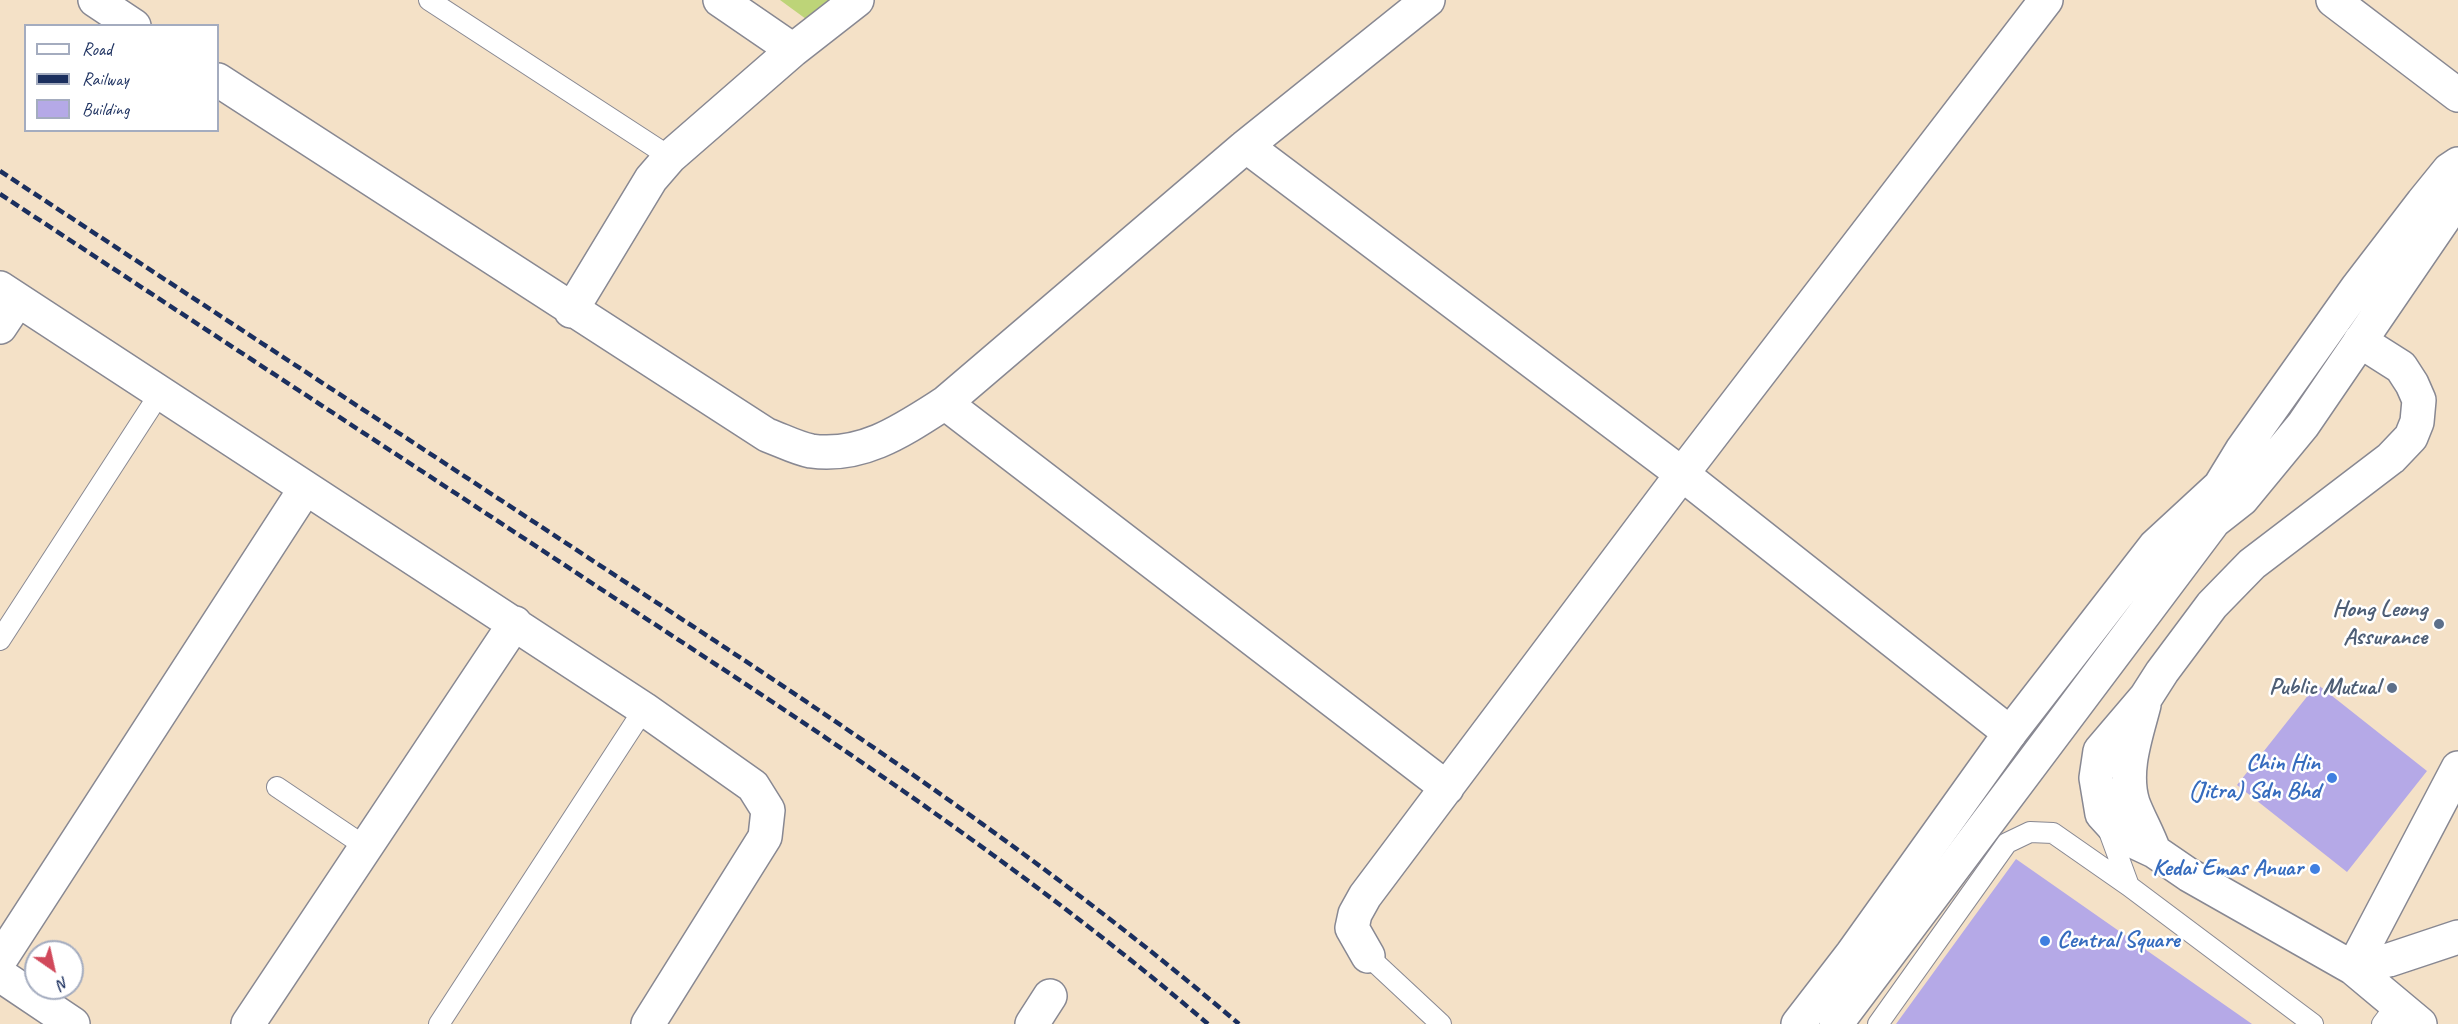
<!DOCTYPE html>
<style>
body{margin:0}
#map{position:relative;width:2458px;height:1024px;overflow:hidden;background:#f4e1c7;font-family:Caveat,sans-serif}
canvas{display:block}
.legend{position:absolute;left:24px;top:24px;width:195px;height:108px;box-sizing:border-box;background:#fff;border:2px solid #a4acbf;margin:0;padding:8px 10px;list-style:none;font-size:18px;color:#1b2f5e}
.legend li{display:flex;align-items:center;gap:12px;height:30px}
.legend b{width:30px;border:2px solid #a4acbf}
.north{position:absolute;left:24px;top:940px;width:60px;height:60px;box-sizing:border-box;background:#fff;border:2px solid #a4acbf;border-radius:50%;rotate:146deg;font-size:16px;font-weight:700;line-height:24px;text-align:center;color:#1b2f5e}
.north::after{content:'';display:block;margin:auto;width:21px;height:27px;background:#d1495b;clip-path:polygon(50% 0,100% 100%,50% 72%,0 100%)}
</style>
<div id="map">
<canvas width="2458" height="1024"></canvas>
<ul class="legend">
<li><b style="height:8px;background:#fff"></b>Road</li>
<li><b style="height:8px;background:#1b2f5e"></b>Railway</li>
<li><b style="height:16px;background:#b5a9e7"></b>Building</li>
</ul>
<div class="north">N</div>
</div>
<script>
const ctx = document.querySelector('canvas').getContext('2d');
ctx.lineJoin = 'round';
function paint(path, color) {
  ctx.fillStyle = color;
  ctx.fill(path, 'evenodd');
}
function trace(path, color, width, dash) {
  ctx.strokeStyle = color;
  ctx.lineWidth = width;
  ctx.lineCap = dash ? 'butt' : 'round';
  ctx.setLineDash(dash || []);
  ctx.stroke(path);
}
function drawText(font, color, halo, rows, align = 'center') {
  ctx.font = font + ' Caveat,sans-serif';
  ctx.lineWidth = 5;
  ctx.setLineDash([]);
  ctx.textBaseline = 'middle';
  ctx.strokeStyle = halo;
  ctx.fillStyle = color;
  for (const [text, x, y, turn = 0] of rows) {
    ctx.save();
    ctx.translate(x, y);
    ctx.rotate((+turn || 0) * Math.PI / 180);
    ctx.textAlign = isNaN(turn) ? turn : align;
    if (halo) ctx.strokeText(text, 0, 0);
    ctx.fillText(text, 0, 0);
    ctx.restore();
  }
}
paint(new Path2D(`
 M780,0H829L806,19Z`), '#bdd478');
paint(new Path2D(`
 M2317,684L2427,771L2347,872L2237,785Z
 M2016,859L2252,1024H1896Z`), '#b5a9e7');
const lane = new Path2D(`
 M429,0L670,157
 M0,640L160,393
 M277,787L366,847
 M2107,826L2129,886
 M1368,956L1441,1024
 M439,1024L644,709
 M1878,1024L2007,843L2030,832L2053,833L2129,886L2313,1024
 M2382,1024L2397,1004`);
const street = new Path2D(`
 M95,0L134,26
 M720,0L793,50
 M2333,0L2458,95
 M218,80L767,435C781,440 796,448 811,451C863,458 903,430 945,403L1246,146L1428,0
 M1246,146L1682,474L2010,733L1852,954L1798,1024
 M0,288L644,709L753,786L768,810L765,837L648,1024
 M571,311L651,179L670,157L793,50L857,0
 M0,327L18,300
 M2360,341L2401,367L2412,384L2419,400L2417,422L2411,437L2391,458L2252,564L2212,605L2162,672L2146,697L2100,751L2096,778L2102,814L2122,836L2154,851L2189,875L2353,968L2420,1024
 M945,403L1447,788
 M2144,705C2136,736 2123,771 2133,803C2139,819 2148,834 2154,851
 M1368,956L1352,928L1355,914L1365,896L1682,474L2046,0
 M0,960L305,489
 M2353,968L2458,768
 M2353,968L2389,960L2458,937
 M0,975L73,1024
 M248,1024L515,623
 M1032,1024L1050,996`);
const secondary = new Path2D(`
 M2010,733L2155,546L2220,486L2242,450L2357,288L2423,202L2449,170L2458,164
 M1836,1024L2214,521L2242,499L2303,425L2458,198`);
trace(lane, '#888892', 22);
trace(street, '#888892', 36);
trace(secondary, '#888892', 36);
trace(lane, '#fff', 20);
trace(street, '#fff', 33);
trace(secondary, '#fff', 33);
trace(new Path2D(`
 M0,171C202,304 405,437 607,570C824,712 1041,855 1239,1024
 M0,194C203,328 407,461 610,595C815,729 1021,864 1208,1024`), '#1b2f5e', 4.5, [9, 4.5]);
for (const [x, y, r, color] of [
 [2439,624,6,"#5c6f8a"],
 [2392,688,6,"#5c6f8a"],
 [2332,778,6,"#3f7fe0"],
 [2315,869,6,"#3f7fe0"],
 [2045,941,6,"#3f7fe0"]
]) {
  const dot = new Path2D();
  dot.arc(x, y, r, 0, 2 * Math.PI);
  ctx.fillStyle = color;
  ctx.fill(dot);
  trace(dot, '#fff', 2);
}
drawText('bold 24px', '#4e5e75', '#fff', [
 ["Hong Leong",2427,610],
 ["Assurance",2427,638],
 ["Public Mutual",2380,688]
], 'right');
drawText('bold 24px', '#366cbe', '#fff', [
 ["Chin Hin",2320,764],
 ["(Jitra) Sdn Bhd",2320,792],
 ["Kedai Emas Anuar",2303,869],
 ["Central Square",2057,941,"left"]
], 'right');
</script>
